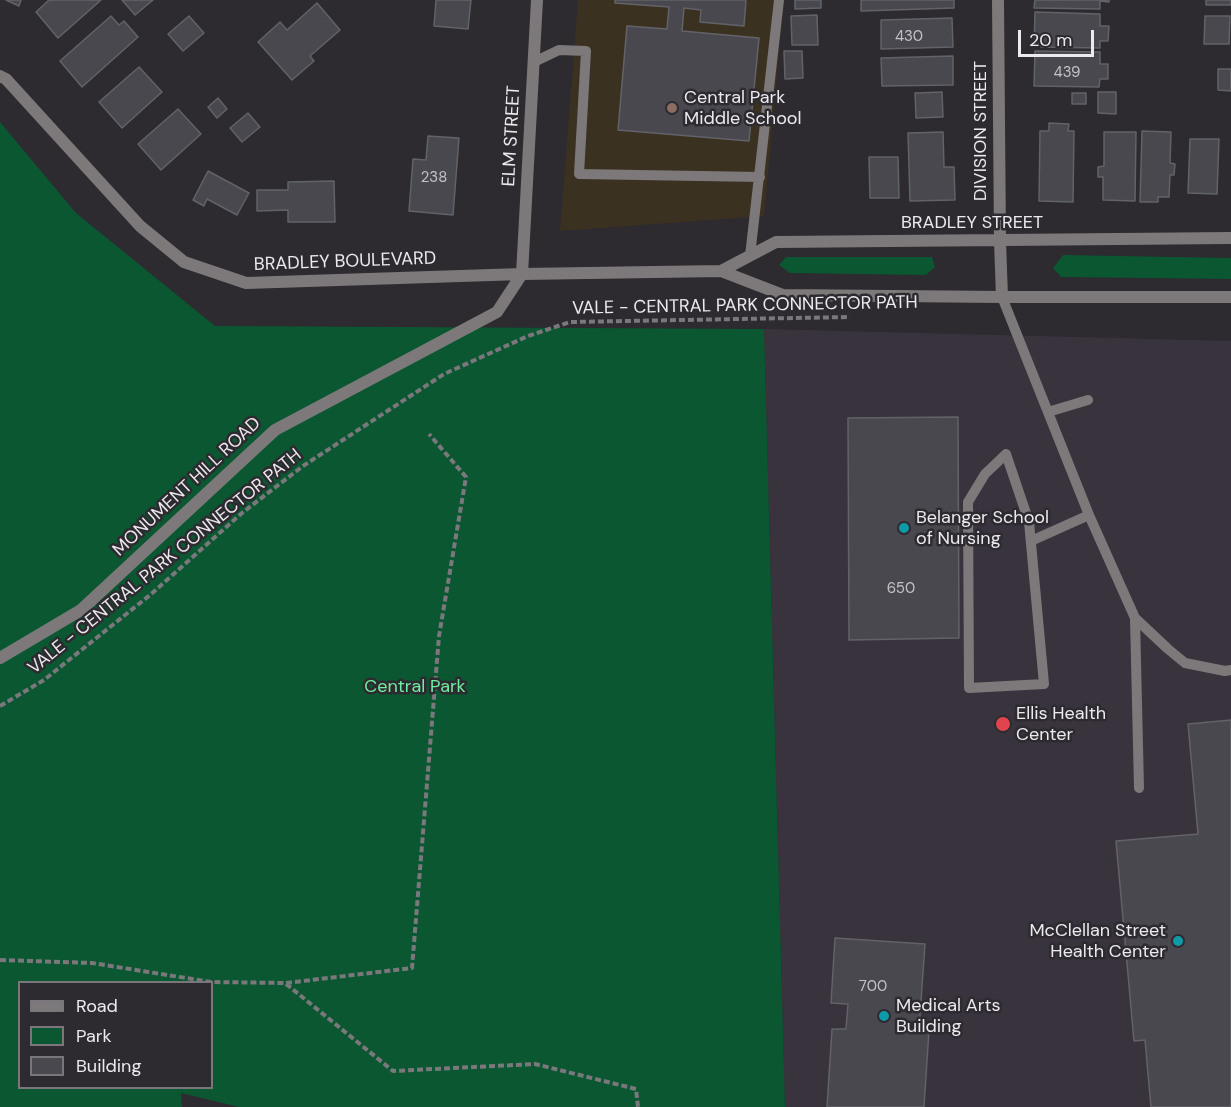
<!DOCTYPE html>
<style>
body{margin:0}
#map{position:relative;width:1231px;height:1107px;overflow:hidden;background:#2d2a30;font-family:"DM Sans",sans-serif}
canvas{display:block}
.legend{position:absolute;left:18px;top:981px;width:195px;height:108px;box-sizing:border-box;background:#2d2a30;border:2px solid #79777c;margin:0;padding:8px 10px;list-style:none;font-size:18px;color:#eceaee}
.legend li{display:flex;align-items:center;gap:12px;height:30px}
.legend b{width:30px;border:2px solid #79777c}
.scale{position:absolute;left:1018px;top:30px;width:76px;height:27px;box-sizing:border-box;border:3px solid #eceaee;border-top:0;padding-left:8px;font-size:18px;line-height:21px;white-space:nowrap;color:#eceaee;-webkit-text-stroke:4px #2d2a30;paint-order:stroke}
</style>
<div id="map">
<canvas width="1231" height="1107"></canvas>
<ul class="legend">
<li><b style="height:8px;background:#7d797a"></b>Road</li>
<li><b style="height:16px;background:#0b5732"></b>Park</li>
<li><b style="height:16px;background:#49484f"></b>Building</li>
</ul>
<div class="scale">20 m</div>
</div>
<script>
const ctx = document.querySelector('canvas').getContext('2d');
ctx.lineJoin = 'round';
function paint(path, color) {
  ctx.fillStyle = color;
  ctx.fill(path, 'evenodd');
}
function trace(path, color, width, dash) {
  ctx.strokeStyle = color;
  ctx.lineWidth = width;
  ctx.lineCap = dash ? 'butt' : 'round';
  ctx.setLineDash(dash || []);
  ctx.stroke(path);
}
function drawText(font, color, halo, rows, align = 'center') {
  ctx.font = font + ' "DM Sans",sans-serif';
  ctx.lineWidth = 5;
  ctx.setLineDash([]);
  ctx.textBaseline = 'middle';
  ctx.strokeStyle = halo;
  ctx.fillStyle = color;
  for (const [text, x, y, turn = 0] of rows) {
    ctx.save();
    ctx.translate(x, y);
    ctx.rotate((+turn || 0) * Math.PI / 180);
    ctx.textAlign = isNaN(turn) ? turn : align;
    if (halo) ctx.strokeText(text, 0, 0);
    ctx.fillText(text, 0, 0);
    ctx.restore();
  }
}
paint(new Path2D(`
 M764,329L1231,341V1107H785Z`), '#39333e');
paint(new Path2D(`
 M578,0H784L764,216L560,231Z`), '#3b3121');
paint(new Path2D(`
 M0,122L76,213L215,326L764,329L785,1107H239L181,1093L182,1107H0ZM20,982H212V1088H20Z
 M1063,255L1231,258V279L1061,277L1053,268Z
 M786,257H932L935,267L926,275L790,273L779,265Z`), '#0b5732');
const building = new Path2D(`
 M6,0H21L19,6Z
 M49,0H101L58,38L36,12Z
 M122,0H153L135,15Z
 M436,0H471L468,29L434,26Z
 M615,0H746L744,26L700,22L701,10L684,8L682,31L759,38L749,141L618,130L627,26L667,29L669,7L615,3Z
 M795,0H821V8L795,9Z
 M861,0H954V8L861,11Z
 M1035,0H1109V2L1100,1V9L1034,8Z
 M1206,0H1231V5H1206Z
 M317,3L340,30L310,56L314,61L292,80L258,42L280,22L287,30Z
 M1035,12L1100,14V26H1109L1108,41H1100V48L1034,47Z
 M817,15L818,45H792L791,16Z
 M111,16L119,25L124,21L138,37L82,87L60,61Z
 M189,16L204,33L183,51L168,34Z
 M1205,16H1230L1229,44H1204Z
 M952,18L953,47L881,49V20Z
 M784,51H802L803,78L785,79Z
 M1035,51L1100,52V64H1108V79H1100L1099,87L1034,86Z
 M953,56V85L882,86L881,58Z
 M139,67L162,92L122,128L99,102Z
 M1218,69H1231V91L1218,90Z
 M942,92L943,117L916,118L915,93Z
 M1098,92H1116V114L1098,113Z
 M1072,93H1086V104H1072Z
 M218,98L227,109L217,118L208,107Z
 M178,109L201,134L161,170L138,144Z
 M248,113L260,127L242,142L230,128Z
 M1049,123L1069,124L1068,131H1074L1073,202L1039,201L1040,131H1049Z
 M1142,131L1171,132L1170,163L1175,164L1174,175H1170L1169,197H1158V202H1140Z
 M943,132L944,167H954L955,200L910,201L908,133Z
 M1104,132H1136L1135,201L1103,200V177H1098V167L1104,166Z
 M428,136L459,138L453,215L409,211L413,159L426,160Z
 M1190,139H1219L1217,194L1188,193Z
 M869,157H898L899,198H870Z
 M208,171L249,193L237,215L207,199L204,206L193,200Z
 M334,181L335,222H288V210L257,211V190H288V182Z
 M958,417L959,638L849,640L848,418Z
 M1231,720V1107H1151L1145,1040L1134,1041L1116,841L1198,834L1188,724Z
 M835,938L925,944L919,1029L929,1030L924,1107H827L832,1029H846L848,1004L831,1003Z`);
paint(building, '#49484f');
trace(building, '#626269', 1.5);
trace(new Path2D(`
 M0,706L44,680L150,595L242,513L303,466L444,374L528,336L570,322L850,317
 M0,960L92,963L211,982L285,983L393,1071L535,1064L636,1089L638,1107
 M286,983L412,968L439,636L466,477L429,434`), '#7a787d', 4, [6, 3]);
trace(new Path2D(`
 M534,62L559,50L586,51L579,174L760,177
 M750,256L779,0
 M1002,297L1089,515L1031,541
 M1048,412L1088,400
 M1006,454L1029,522L1044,684L969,688L968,502L985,474Z
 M1089,515L1135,618L1168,649L1185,663L1225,671L1231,670
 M1135,618L1139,788`), '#7d797a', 10);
trace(new Path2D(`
 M998,0L1000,241L1002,297
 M0,76L6,79L140,226L184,262L246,283L522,274L721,271L783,295L1002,297H1231
 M721,271L776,242L1231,238
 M522,274L537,0
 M0,658L81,610L275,430L497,312L522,274`), '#7d797a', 12);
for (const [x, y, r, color] of [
 [672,108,6,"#8d6e63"],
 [904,528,6,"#0f9aa8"],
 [1003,724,8,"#e0444e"],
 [1178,941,6,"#0f9aa8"],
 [884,1016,6,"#0f9aa8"]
]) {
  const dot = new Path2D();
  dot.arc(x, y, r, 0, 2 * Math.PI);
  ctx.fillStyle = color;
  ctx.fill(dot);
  trace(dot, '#2d2a30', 2);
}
drawText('15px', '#c3c2c6', null, [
 ["430",909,37],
 ["439",1067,73],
 ["238",434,178],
 ["650",901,589],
 ["700",873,987]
]);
drawText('18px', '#eceaee', '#2d2a30', [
 ["Central Park",684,98],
 ["Middle School",684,119],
 ["Belanger School",916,518],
 ["of Nursing",916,539],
 ["Ellis Health",1016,714],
 ["Center",1016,735],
 ["McClellan Street",1166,931,"right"],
 ["Health Center",1166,952,"right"],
 ["Medical Arts",896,1006],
 ["Building",896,1027]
], 'left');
drawText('18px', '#eceaee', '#2d2a30', [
 ["DIVISION STREET",981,131,-90],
 ["ELM STREET",512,136,-87],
 ["BRADLEY STREET",972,223],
 ["BRADLEY BOULEVARD",345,262,-2],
 ["VALE - CENTRAL PARK CONNECTOR PATH",745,306,-1],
 ["MONUMENT HILL ROAD",187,487,-43],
 ["VALE - CENTRAL PARK CONNECTOR PATH",165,562,-39]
]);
drawText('18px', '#72eea4', '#2d2a30', [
 ["Central Park",415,687]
]);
</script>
